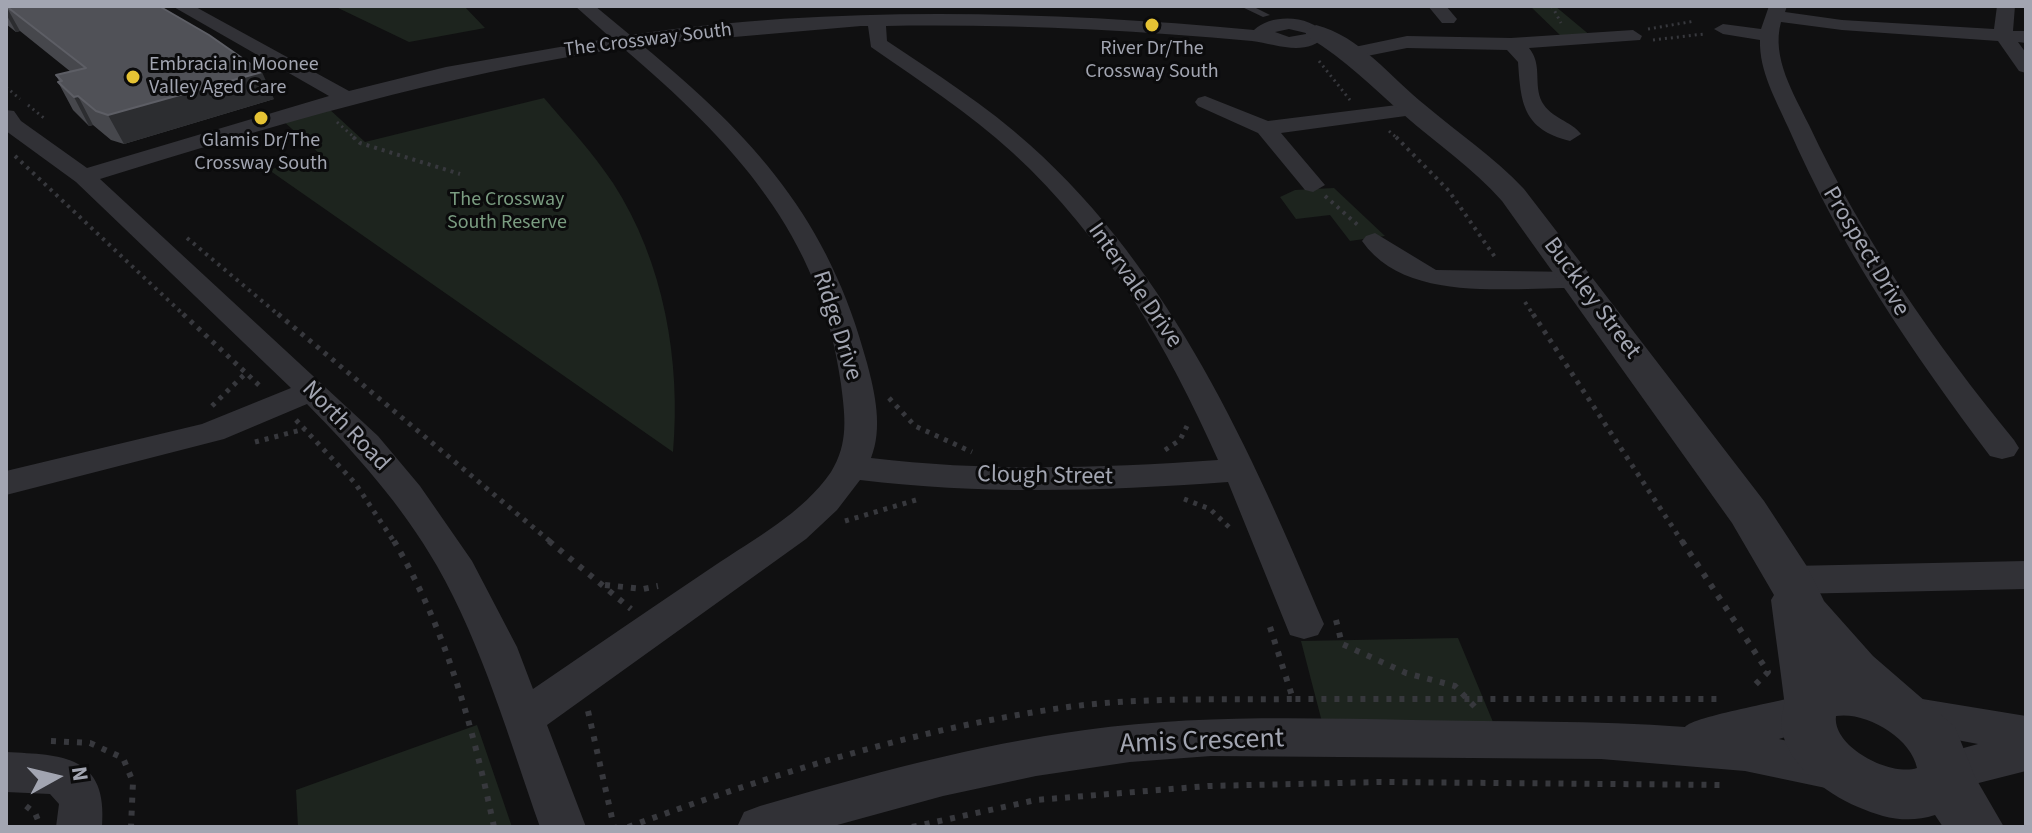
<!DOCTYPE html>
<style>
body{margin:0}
#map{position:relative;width:2032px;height:833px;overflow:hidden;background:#101011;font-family:"Source Sans 3",sans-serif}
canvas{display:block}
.frame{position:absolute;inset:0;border:8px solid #a2a5b1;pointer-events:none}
.north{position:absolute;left:16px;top:737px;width:80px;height:80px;-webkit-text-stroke:6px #0b0b0c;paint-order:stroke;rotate:82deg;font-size:22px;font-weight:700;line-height:32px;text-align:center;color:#a2a5b1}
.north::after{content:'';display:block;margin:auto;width:28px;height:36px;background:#a2a5b1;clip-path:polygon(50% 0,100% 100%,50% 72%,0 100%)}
</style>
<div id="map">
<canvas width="2032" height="833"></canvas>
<div class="frame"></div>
<div class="north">N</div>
</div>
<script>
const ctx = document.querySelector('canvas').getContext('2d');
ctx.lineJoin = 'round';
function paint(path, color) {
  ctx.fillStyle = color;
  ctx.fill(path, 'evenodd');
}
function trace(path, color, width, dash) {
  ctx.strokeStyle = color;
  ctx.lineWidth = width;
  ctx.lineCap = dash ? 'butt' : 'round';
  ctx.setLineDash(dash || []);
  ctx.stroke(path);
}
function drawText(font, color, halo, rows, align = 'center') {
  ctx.font = font + ' "Source Sans 3",sans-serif';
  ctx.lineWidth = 6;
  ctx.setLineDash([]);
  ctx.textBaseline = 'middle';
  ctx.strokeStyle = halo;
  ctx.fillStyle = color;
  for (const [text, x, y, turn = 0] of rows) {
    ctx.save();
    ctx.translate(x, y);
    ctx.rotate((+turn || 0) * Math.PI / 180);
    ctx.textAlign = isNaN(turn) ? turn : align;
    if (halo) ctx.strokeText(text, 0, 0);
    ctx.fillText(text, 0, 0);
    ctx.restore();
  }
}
paint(new Path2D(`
 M334,6H464L485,28L409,42Z
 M1530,6H1555L1591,36L1562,37Z
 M544,98C568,126 593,153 613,183C664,262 681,361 673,452L269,170L320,154L282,120L328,108L365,142Z
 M1334,188L1385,236L1350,241L1330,215L1296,219L1280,197L1295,190Z
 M1458,638L1493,722H1322L1301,641Z
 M477,725L512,827H298L296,790Z`), '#1d241e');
trace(new Path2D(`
 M1552,6L1561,23
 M1648,29L1695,21
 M1653,40L1704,34
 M1319,61L1350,100
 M6,87L20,99
 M28,105L45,119
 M337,122L356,139
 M1389,131L1398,139`), '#37383d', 3, [2, 4]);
trace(new Path2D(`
 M353,137L360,143L460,174
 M1396,137L1449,191L1497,260
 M15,156L185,316
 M1325,196L1360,227
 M187,238L280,316
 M1525,302L1534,316`), '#37383d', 4, [3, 5]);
trace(new Path2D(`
 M183,314L262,388
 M278,314L552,543
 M1533,314L1683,543
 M889,398L915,426L972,452
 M212,406L246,373
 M296,420L355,483L395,543
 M255,442L305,429
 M1165,450L1180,440L1187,426
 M1184,499L1210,509L1231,529
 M845,521L916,500`), '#37383d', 5, [4, 6]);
trace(new Path2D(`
 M394,541C446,629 473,727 494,827
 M549,541L631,609
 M1682,541L1768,672L1751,689
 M605,585L643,589L658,586
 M1336,620L1342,644L1406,673L1455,686L1476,708
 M1270,627L1293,699H1719
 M588,711L614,827
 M51,741L90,743L123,758L133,782L131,827
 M26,806L35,813L41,827
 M628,827C771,775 917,728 1068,707C1142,697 1218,700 1293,699
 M912,827L1036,800L1208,786L1381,782L1727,785`), '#37383d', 6, [5, 8]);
paint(new Path2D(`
 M1240,6H1252L1270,15L1263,17Z`), '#313136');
paint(new Path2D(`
 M172,6H194L349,91L446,67L611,38L575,6H595L630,35C836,5 1047,11 1254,30C1272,13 1311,15 1326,35C1307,58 1276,44 1252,41C1130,30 1008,24 886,26L887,41C936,74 986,105 1030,145C1172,272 1251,451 1324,624L1318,635L1304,639L1290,635L1228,482C1105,491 983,495 860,480L837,510L806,539L547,725L586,827H540C509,739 483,647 437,566C402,505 356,454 307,404L224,439L6,495V471L202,424L291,388L76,182L6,131V110L14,111L21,121L87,168L329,96ZM861,26H868L871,47C920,81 969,113 1013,153C1105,237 1168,348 1218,460C1102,468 986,472 871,458C883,428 875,393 867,363C829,219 754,137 642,45ZM1289,29L1306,33V34L1289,37L1275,32ZM623,48C732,141 821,234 841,384C845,416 849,443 831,472C803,513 754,539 714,566C653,607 593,648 533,689L517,647L472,561L420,486L378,436L100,179C273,125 443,75 623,48Z
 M1428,6H1446L1457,19L1454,23H1442Z
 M1769,6H1787L1785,12L1842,20L1994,29L1997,6H2015L2013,31H2026V43L2018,42L2026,53V73L2019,71L1998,41L1842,30L1781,22C1771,58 1794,94 1809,125C1863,240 1934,342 2014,440L2019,448L2014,456L2002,459L1990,456C1912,352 1840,247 1788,127C1776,100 1759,71 1760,40L1723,34L1714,29L1723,24L1761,29Z
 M1633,30L1642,36L1640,40L1529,48C1543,65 1533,84 1542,102C1551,118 1571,121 1581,134L1570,141C1522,129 1521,102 1518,62L1507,50L1407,48L1352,59L1342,53L1345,49L1407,36L1511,38Z
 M1205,96L1268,121L1413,103L1424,109L1413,115L1281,133L1325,185L1313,192L1305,190L1258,133L1198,106L1195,102L1198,98Z
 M1375,233L1436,270L1577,272L1587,274L1591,280L1587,286L1577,288C1509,287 1406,304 1362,241L1366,236Z
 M2026,561V589L1791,594L1778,590L1772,580L1778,570L1791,566Z
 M1807,694L1822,699L1828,712L1822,725L1779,739L1856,757L1862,771L1856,785L1840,791L1745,771L1601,759L1211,756L1130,762L1036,776L943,796L830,827H737L744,812L760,806C867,775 974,745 1085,730C1194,715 1302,718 1412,720C1503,722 1594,720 1685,727C1694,716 1785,701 1807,694Z
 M1904,696L2026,716V771L1947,791L1931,785L1925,771L1931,757L1978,744L1889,727L1883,714L1889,701Z
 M6,752C63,755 108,755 102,827H56L59,804L50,794L6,792Z`), '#313136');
paint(new Path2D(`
 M1316,25C1360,36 1391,78 1425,105C1458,133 1494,157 1524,189L1764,501L1808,568L1824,601L1873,656L1955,727L1975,777L2004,827H1943L1935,815C1908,824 1883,818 1858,807C1825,793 1784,763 1781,723C1781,715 1785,707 1784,699C1780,666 1775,633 1771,600L1774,595L1732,523L1502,201C1473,168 1437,144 1404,115C1372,87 1345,59 1308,37L1305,32ZM1836,716C1865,711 1911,737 1917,768C1891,777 1832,747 1836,716Z`), '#313136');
paint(new Path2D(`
 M6,6L274,99L124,144L111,140L93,125L89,126L73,110L58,82L59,81L56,75L71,72L20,31L16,32L6,24Z`), '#46474c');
paint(new Path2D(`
 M6,6L20,31L16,32L6,14Z
 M262,72L274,99L124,144L108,115Z
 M78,96L93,125L89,126L74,97Z`), '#2c2d30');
const building = new Path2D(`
 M6,6H159L209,35L262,72L108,115L96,111L78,96L74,97L58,82L62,81L56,75L86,68Z`);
paint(building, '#505157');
trace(building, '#5d5e65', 2);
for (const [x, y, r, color] of [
 [1152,25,8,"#e6c334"],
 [133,77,8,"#e6c334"],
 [261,118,8,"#e6c334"]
]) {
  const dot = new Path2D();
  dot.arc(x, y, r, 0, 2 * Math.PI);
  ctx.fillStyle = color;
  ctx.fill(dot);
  trace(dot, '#0b0b0c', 3);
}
drawText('20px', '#a2a5b1', '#0b0b0c', [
 ["The Crossway South",648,41,-7]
]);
drawText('20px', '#a2a5b1', '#0b0b0c', [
 ["River Dr/The",1152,50],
 ["Crossway South",1152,73],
 ["Embracia in Moonee",149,66,"left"],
 ["Valley Aged Care",149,89,"left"],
 ["Glamis Dr/The",261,142],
 ["Crossway South",261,165]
]);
drawText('20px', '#7a9c81', '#0b0b0c', [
 ["The Crossway",507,201],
 ["South Reserve",507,224]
]);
drawText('24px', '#a2a5b1', '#0b0b0c', [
 ["Prospect Drive",1865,252,59],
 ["Intervale Drive",1134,286,55],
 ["Buckley Street",1591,299,53],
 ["Ridge Drive",836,326,72],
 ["North Road",345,427,46],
 ["Clough Street",1045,477,1]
]);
drawText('28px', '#a2a5b1', '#0b0b0c', [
 ["Amis Crescent",1202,743,-2]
]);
</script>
